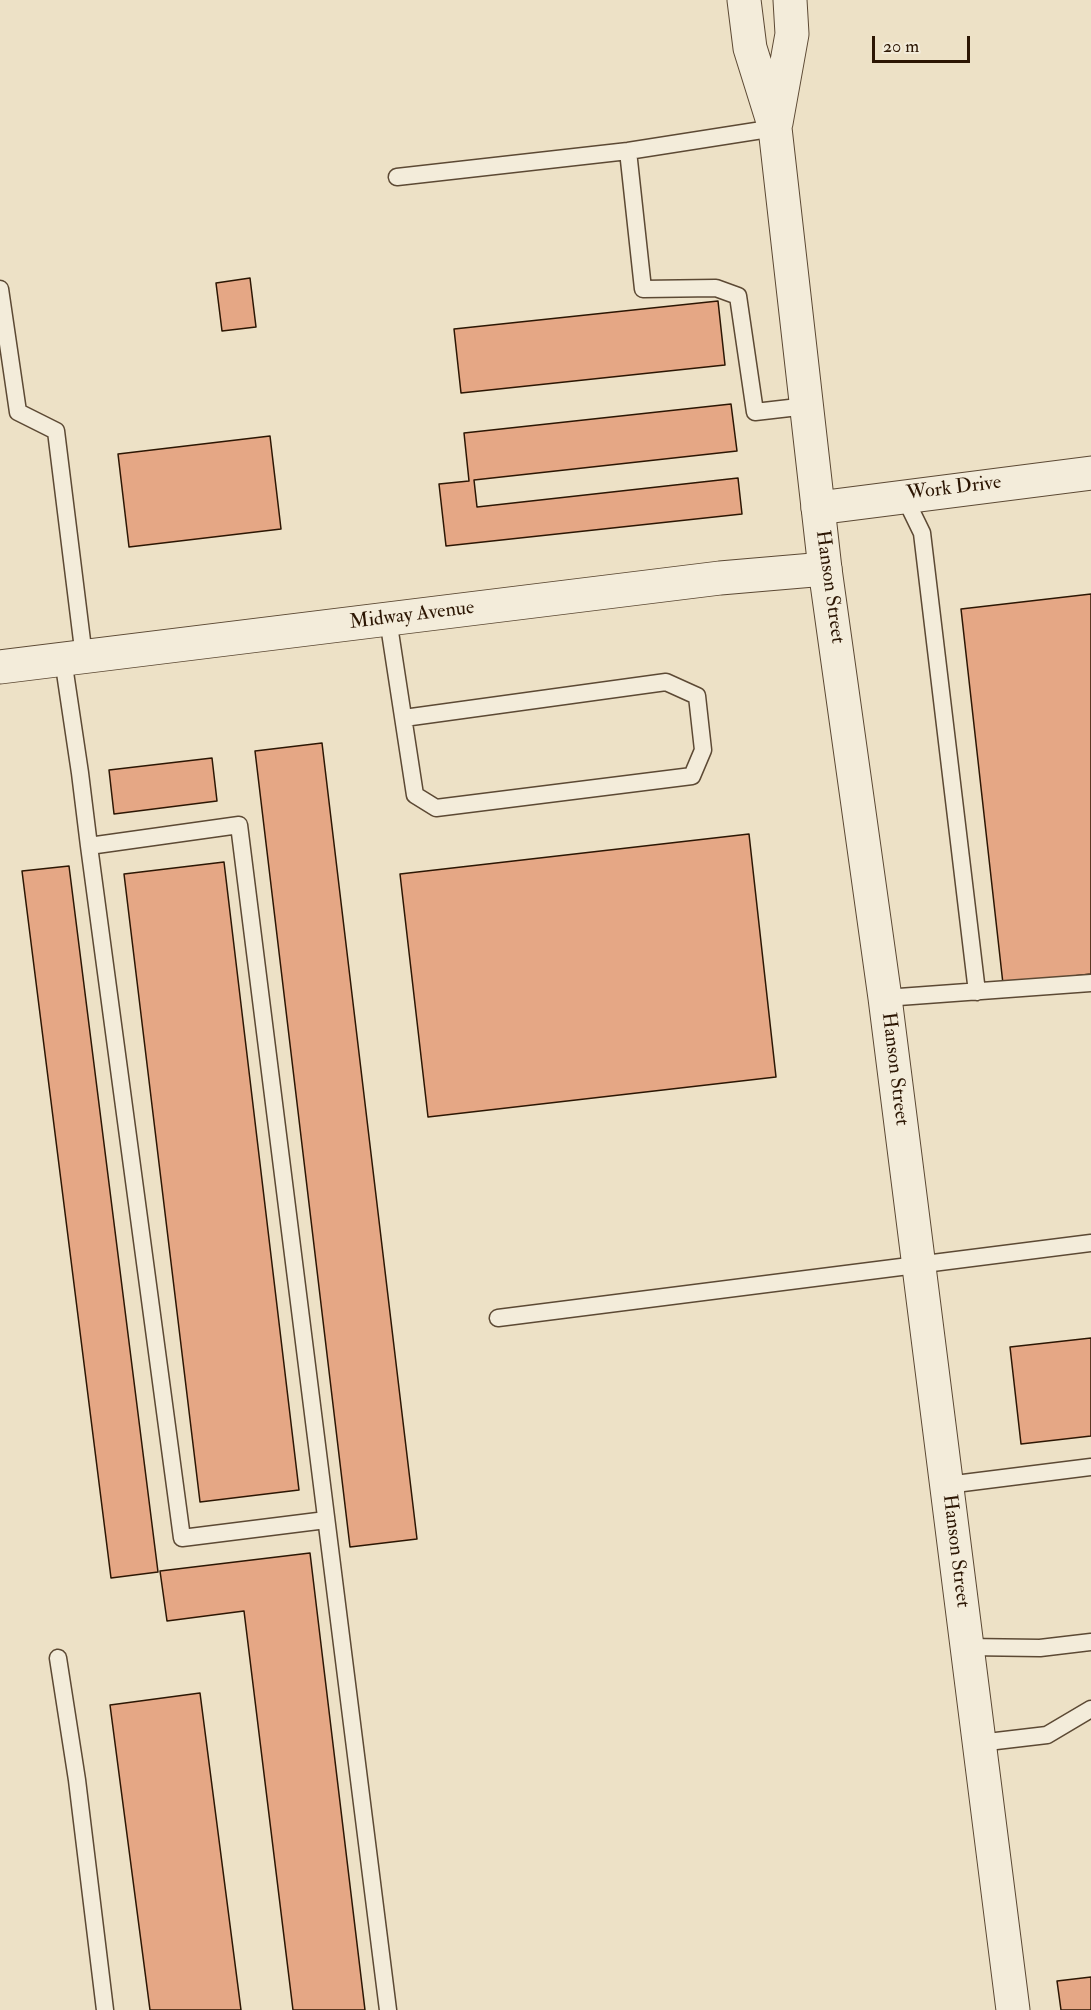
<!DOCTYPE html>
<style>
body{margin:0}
#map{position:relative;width:1091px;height:2010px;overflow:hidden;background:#ede1c6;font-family:"IM FELL Double Pica",serif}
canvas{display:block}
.scale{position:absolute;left:872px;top:36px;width:98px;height:27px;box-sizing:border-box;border:3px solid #2c1603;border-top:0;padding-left:8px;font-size:18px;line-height:21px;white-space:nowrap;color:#2c1603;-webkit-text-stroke:4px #f3ecda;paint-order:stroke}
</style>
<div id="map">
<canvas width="1091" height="2010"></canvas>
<div class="scale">20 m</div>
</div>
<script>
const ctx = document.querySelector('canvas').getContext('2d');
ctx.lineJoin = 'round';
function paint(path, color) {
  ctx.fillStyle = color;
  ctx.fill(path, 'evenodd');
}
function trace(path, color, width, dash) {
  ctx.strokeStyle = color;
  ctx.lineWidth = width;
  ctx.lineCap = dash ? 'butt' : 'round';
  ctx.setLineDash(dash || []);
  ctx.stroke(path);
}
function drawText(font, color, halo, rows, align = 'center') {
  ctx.font = font + ' "IM FELL Double Pica",serif';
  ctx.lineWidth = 5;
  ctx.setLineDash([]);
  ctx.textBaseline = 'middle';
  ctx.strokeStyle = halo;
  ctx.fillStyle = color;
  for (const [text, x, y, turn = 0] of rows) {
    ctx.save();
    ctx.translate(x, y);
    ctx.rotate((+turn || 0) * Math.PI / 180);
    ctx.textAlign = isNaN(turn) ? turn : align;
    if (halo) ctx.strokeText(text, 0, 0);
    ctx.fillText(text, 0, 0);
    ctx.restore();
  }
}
const building = new Path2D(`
 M250,278L256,327L222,331L216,283Z
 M718,301L725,365L461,393L454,329Z
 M731,404L737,451L474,480L477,507L738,478L742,514L446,546L439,484L469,481L464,433Z
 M270,436L281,529L129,547L118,454Z
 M1091,594V974L1003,984L961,609Z
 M322,743L417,1539L350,1547L255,751Z
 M212,758L217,801L114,814L109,770Z
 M749,834L776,1077L428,1117L400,874Z
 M224,862L299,1490L200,1502L124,874Z
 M69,866L158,1572L111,1578L22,871Z
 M1091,1338V1436L1021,1444L1010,1347Z
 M310,1553L365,2010H293L244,1611L167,1621L160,1571Z
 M200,1693L241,2010H150L110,1705Z
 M1091,1977V2010H1061L1057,1981Z`);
paint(building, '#e5a785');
trace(building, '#2c1603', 1.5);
const service = new Path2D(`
 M628,151L643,289L716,288L738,296L755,412L807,406
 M397,177L628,151L775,128
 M0,289L18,412L56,431L84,657
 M904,496L922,533L977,992
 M388,619L415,795L436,808L692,776L703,750L697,696L666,682L404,718
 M63,659L80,773L89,846
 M885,998L1091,983
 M498,1318L1091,1243
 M947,1485L1091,1467
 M326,1520L182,1538L89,846L239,825L388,2010
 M967,1647L1040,1648L1091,1642
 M58,1658L77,1780L105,2010
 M979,1743L1047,1735L1091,1709`);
const minor = new Path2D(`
 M818,508L1091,473
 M0,667L720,578L825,569`);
const tertiary = new Path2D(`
 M744,0L750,48L775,128L825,569L885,998L1013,2010
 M776,123L792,34L790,0`);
trace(service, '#5c4934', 19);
trace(minor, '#5c4934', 35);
trace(tertiary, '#5c4934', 35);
trace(service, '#f3ecda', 16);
trace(minor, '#f3ecda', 33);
trace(tertiary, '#f3ecda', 33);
drawText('20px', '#2c1603', '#f3ecda', [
 ["Work Drive",954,489,-7],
 ["Hanson Street",829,587,82],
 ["Midway Avenue",412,616,-7],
 ["Hanson Street",894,1069,83],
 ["Hanson Street",955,1551,83]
]);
</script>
